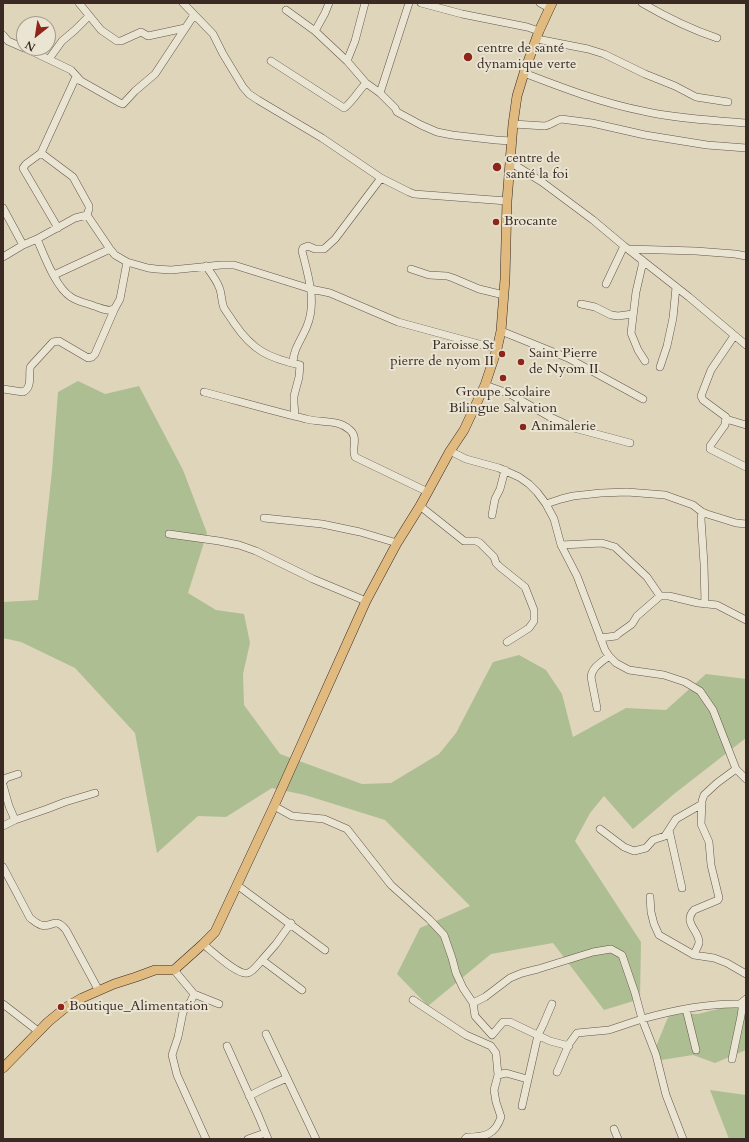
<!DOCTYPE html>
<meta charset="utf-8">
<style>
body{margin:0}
#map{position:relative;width:749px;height:1142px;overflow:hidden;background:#dfd5bb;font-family:Cardo,serif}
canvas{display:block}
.frame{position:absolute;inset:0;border:4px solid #3a2a23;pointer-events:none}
.north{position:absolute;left:16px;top:16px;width:40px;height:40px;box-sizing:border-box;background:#eae4d3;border:1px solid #a49a8d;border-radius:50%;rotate:210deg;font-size:11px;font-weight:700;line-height:16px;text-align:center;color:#3a2a23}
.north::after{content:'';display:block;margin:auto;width:14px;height:18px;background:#8f2418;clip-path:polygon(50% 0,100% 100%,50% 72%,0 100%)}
</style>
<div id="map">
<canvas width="749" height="1142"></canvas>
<div class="frame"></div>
<div class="north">N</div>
</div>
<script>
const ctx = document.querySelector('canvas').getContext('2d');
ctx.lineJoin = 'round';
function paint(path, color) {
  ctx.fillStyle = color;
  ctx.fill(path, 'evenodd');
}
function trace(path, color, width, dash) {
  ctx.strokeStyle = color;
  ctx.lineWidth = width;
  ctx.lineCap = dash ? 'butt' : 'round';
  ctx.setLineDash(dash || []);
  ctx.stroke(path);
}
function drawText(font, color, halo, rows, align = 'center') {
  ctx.font = font + ' Cardo,serif';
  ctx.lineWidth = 4;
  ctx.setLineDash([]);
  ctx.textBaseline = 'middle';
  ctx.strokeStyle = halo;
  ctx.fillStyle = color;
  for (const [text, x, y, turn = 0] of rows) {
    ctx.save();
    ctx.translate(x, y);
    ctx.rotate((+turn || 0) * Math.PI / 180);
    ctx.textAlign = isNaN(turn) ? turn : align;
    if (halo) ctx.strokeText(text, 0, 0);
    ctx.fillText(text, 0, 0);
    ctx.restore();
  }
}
paint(new Path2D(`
 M78,381L105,394L139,386L183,470L207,533L188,593L216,610L244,614L250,643L243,674L244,705L280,754L362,784L391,783L439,754L456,733L493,662L519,655L546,670L562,694L573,737L626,708L666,710L706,674L746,679V738L674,794L633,829L604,796L590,813L575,841L641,942L640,999L604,1010L553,943L491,954L428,1006L397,974L420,928L470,906L385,820L305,795L272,788L226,817L198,816L157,853L135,733L75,668L21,642L3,638V602L38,600L52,471L58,392Z
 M746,1002V1050L715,1063L693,1055L661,1060L655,1049L666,1022L670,1014H698Z
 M710,1090L746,1095V1139H729Z`), '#aebe93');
const minor = new Path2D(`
 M79,3L101,30L117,41H121L141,32L148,36L185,28
 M183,3L213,34L223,54L243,87L249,94L258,100L322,138L381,178L409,192L414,194L507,201
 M365,3L355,41L347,61L366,83L380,93L395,108L397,112L421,125L437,132L452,135L496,140L511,141
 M421,3L462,14L527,27L539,31
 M540,3L549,8
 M642,3C666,17 690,29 717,38
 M286,10L315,31L347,61
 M315,31L325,13L329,3
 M3,35L8,41L24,48
 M537,39L588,49L604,54L645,74L675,86L696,97L728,102
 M25,48L71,70L81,81
 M49,59L62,41L75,30L89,16
 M271,61L344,108C350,105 360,89 366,83
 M524,73C563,88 602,103 643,111C677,119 712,120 746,123
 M380,93L409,3
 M513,124L545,126C551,125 555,121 561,119L592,123L645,135L707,145L746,148
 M41,153L73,177L89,206V209L87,215
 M510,162L542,182L593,220L624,246L689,297L746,345
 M3,208L23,245
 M87,215L110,249L115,255L127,262L148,268L156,269L171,270L221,265H234L311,289L330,293L398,322L497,349
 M58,228L24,170L23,168L26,164L41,153L75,79L81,81L120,103L123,104L135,91L155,74L194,15
 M37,239C44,255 56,288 71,297C78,302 87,303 94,306C101,308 109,313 115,308
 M628,249L696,251L735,254L746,256
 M3,257L23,245L37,239L75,218L87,215
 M642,260V266L636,292L631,333L638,350L645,361
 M206,266C210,272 216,279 219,287C222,293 221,301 224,308C227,313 231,318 234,323C253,351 269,358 300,365L299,377L294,396V403L295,416
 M411,269L429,275L447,276L453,278L479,289L504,295
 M54,275L110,249
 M606,284L624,246
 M581,304L595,307L611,315L618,316L633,314
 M501,331L568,358L643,399
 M734,336L711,370L701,396L703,400L726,417L725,425L710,446V449L746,467
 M293,363C293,349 302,339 307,326C317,302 308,275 302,251L303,248L308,246L315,249H324L335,239L381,178
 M660,367L667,346L673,318L676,287
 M485,385L510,394L550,417L574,428L630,443
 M3,389L23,392C32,388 29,377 30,368L31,366L53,342L59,341L88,358L92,357L95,354L115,308L120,299L127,262
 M204,392C238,401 272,411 306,419C321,423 338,419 350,430C359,438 351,448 355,457L428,492
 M726,419L746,425
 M450,451L466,459L499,468L519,477L529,484L537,492L546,504L554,519L561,545L577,576L605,650L609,656L616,663L629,670L664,675L685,682L700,691L713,710L736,769L746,779
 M546,504L561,499L573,496L601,493L627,492L665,495L693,505L702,512L707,514L736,523L746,524
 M420,506L464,541H476L480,543L494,557L496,563L500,567L525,587L534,610V621L529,628L507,642
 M702,512L701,519L704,564L705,604
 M492,515L495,499L500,489L505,470
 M264,518L322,524L360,532L397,543
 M169,534L219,541L239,545L256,551L313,579L366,601
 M561,545L602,543L615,547L647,577L660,596H669L698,603L717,605L746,620
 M600,638L616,636L618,634L632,624L637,616L660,596
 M597,708L591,677C592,667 602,662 609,656
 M3,782L6,778L18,774
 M3,785L9,806L15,820
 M274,806L292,816L324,819L347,829L391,885L429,919L444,935L452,958L456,973L463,988L473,1003L475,1016L492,1035L503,1022H510L550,1041L569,1046
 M3,826L15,820L47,809L65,802L95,793
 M600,829L624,847L634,851L646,848L653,840L665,836L676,819L702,804
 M669,830L682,888
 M3,867L30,918C33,920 37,924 41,925C53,928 55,916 66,930L99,991
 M237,885L325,950
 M650,897L651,912L654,924L659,935L694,955L714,958L727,963L746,974
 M291,923L276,944L262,960L302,990
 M203,944C212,951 238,976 248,973C254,971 258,964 262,960
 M694,955C695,951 698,947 699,943C700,931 682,923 694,910L718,900L719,898L711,865L709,842L701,824L702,801L704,795L717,783L736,769
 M174,970L194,994L191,1001L183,1012L178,1037L172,1055L177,1075L206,1139
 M194,994L219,1004
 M413,1000L466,1035L491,1046L496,1053L498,1075L494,1090L496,1102L501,1117C495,1135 485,1137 467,1137L465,1139
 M473,1003L485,997L510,978L522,973L538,969L593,952L611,949L622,955L635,993L642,1019L609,1030L577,1033L569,1044L557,1072
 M3,1004L38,1031
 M686,1009L696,1050
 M266,1034L316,1139
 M227,1046L259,1117L268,1139
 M732,1059L741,1016L743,1002
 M498,1075L506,1073L527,1079
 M249,1096L271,1085L287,1078
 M522,1106L538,1035L543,1025L552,1004
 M614,1129L618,1139
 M248,1139L265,1133
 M683,1139L666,1095L656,1055L642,1019C674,1010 706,1003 740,1004L746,999`);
const major = new Path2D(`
 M3,1068L48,1022L65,1008L82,998L114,984L136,977L155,970H174L203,944L215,932L274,806L366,601L397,543L420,506L450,451L464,430L485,385L497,349L501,331L505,279L507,201L513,124L517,96L524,73L539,31L552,3`);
trace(minor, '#635549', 8);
trace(major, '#3a2a23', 10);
trace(minor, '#eae4d3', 7);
trace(major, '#e0ba7e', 9);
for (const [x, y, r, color] of [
 [468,57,5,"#8f2418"],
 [497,167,5,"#8f2418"],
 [496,222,4,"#8f2418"],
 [502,354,4,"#8f2418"],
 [521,362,4,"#8f2418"],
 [503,378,4,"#8f2418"],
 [523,427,4,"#8f2418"],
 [61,1007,4,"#8f2418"]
]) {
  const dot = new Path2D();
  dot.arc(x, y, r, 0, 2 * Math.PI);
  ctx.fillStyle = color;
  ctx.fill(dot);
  trace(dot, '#eae4d3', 1.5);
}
drawText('14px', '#3a2a23', '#eae4d3', [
 ["centre de santé",477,49],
 ["dynamique verte",477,65],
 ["centre de",506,159],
 ["santé la foi",506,175],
 ["Brocante",504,222],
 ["Paroisse St",494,346,"right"],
 ["pierre de nyom II",494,362,"right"],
 ["Saint Pierre",529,354],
 ["de Nyom II",529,370],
 ["Groupe Scolaire",503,393,"center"],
 ["Bilingue Salvation",503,409,"center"],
 ["Animalerie",531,427],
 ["Boutique_Alimentation",69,1007]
], 'left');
</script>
